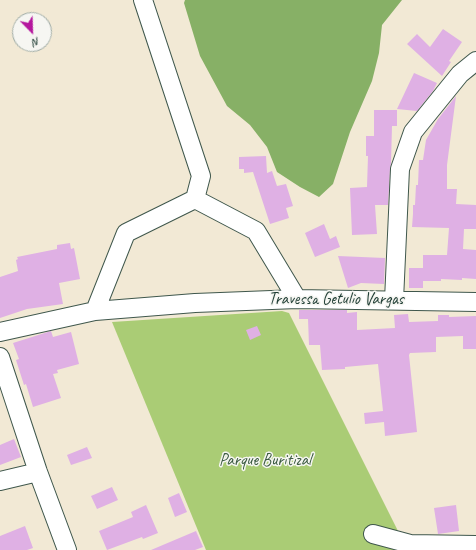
<!DOCTYPE html>
<style>
body{margin:0}
#map{position:relative;width:476px;height:550px;overflow:hidden;background:#f2e9d5;font-family:Caveat,sans-serif}
canvas{display:block}
.north{position:absolute;left:12px;top:12px;width:40px;height:40px;box-sizing:border-box;background:#f6f6f2;border:1px solid #a0aca6;border-radius:50%;rotate:157deg;font-size:11px;font-weight:700;line-height:16px;text-align:center;color:#1f3d34}
.north::after{content:'';display:block;margin:auto;width:14px;height:18px;background:#b5179e;clip-path:polygon(50% 0,100% 100%,50% 72%,0 100%)}
</style>
<div id="map">
<canvas width="476" height="550"></canvas>
<div class="north">N</div>
</div>
<script>
const ctx = document.querySelector('canvas').getContext('2d');
ctx.lineJoin = 'round';
function paint(path, color) {
  ctx.fillStyle = color;
  ctx.fill(path, 'evenodd');
}
function trace(path, color, width, dash) {
  ctx.strokeStyle = color;
  ctx.lineWidth = width;
  ctx.lineCap = dash ? 'butt' : 'round';
  ctx.setLineDash(dash || []);
  ctx.stroke(path);
}
function drawText(font, color, halo, rows, align = 'center') {
  ctx.font = font + ' Caveat,sans-serif';
  ctx.lineWidth = 3;
  ctx.setLineDash([]);
  ctx.textBaseline = 'middle';
  ctx.strokeStyle = halo;
  ctx.fillStyle = color;
  for (const [text, x, y, turn = 0] of rows) {
    ctx.save();
    ctx.translate(x, y);
    ctx.rotate((+turn || 0) * Math.PI / 180);
    ctx.textAlign = isNaN(turn) ? turn : align;
    if (halo) ctx.strokeText(text, 0, 0);
    ctx.fillText(text, 0, 0);
    ctx.restore();
  }
}
paint(new Path2D(`
 M282,311L289,313L398,531L406,550H206L112,322Z`), '#aacc75');
paint(new Path2D(`
 M185,0H402L382,25L379,53L372,81L350,132L333,184L319,197L300,187L277,172L267,147L250,125L227,106L200,56L184,3Z`), '#87b066');
paint(new Path2D(`
 M443,29L462,42L449,61L451,62L442,76L407,44L417,34L430,47Z
 M414,73L437,83L433,91L417,111L397,109Z
 M456,96L447,165V189H457L456,204L476,205V229H464L463,249L476,250V279L462,278V280L441,279V281H423V288H409V268H423V255H447L449,228L412,227L413,214V205H415L416,185H418L419,160H423L426,140L438,119Z
 M374,110H397V126H392L391,163L390,169L388,205H375L377,234L352,235L350,188L367,187L368,156H366V136H374Z
 M266,156L267,173L272,171L277,186L286,184L293,206L286,208L289,218L270,224L253,172L244,173V169H239V157Z
 M324,224L330,239L336,236L340,247L315,257L305,233Z
 M70,243L71,249L74,248L80,279L59,283L63,304L27,309L0,318V277L18,271L16,260L18,259L17,257L57,249V245Z
 M338,256L385,258L384,284L361,283L348,288Z
 M299,310H347V313L357,312V330L395,328L394,315L408,314L409,322L438,321V315H449V317L476,316V349H463V336L436,337V352L410,353L409,355L417,432L385,436L384,422L365,424L364,413L383,411L378,364L345,367V369L322,370L320,345H309L308,319H299Z
 M257,326L261,335L250,340L246,330Z
 M51,331L53,337L71,332L79,364L57,370L58,373L53,374L61,398L33,407L26,384L24,385L16,360L19,359L13,343Z
 M14,439L21,457L0,465V445Z
 M87,447L92,458L71,465L67,455Z
 M112,487L118,500L97,509L91,496Z
 M179,493L187,512L175,517L168,498Z
 M146,505L158,533L143,539L142,537L107,550L99,531L133,517L131,512Z
 M456,505L459,531L438,534L434,508Z
 M25,526L33,548L27,550H0V536Z
 M196,531L203,547L195,550H151Z`), '#dfb0e4');
const minor = new Path2D(`
 M143,0L201,176L195,199
 M394,300L400,169L413,132L460,74L476,61
 M95,311L126,233L195,199L256,231L297,299
 M0,332L95,311L195,303L297,299L476,302
 M0,357L38,472L67,550
 M0,481L38,472
 M373,534L410,544L476,545`);
trace(minor, '#3f574c', 20);
trace(minor, '#fff', 18);
drawText('17px', '#1f3d34', '#f6f6f2', [
 ["Travessa Getulio Vargas",336,300]
]);
drawText('17px', '#3b5a41', '#f6f6f2', [
 ["Parque Buritizal",265,461]
]);
</script>
